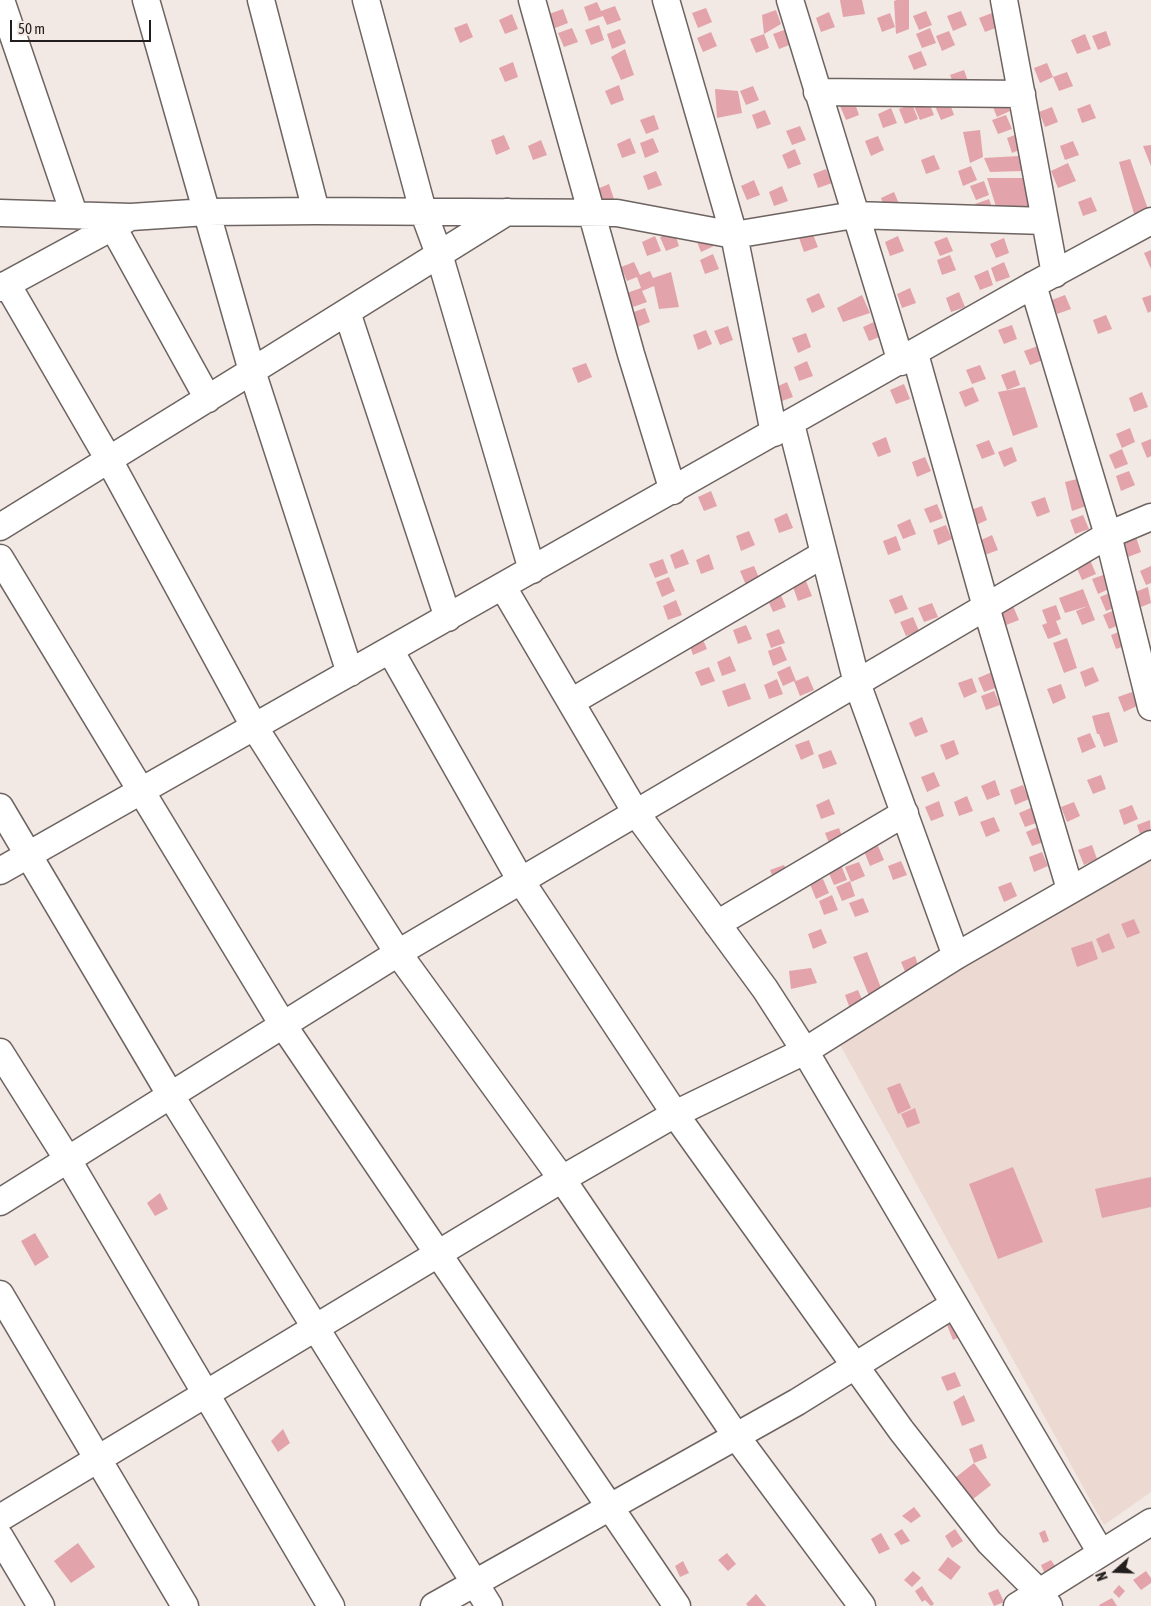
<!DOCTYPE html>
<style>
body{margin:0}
#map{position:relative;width:1151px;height:1606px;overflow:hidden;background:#f2e8e4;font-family:"Asap Condensed",sans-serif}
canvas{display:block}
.north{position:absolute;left:1091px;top:1546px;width:50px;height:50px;-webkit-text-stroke:4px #f2e8e4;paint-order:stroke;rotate:250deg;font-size:14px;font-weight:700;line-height:20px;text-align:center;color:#221e1d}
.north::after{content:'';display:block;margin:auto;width:18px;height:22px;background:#221e1d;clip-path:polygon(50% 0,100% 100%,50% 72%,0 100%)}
.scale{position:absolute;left:10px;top:20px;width:141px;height:22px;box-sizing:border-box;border:2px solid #221e1d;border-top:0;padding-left:6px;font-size:15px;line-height:18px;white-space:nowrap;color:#221e1d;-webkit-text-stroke:4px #f2e8e4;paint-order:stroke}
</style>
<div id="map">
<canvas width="1151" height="1606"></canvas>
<div class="north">N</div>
<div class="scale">50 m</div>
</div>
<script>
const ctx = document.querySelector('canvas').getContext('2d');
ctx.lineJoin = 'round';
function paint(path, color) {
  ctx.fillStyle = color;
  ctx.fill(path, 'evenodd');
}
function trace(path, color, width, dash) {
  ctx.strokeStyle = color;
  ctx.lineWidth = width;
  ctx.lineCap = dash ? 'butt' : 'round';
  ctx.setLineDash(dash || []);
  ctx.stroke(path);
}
paint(new Path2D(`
 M1151,857V1492L1104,1525L838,1041Z`), '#ebd9d2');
paint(new Path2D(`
 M840,0H862L865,14L843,17Z
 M897,0H909V29L896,34L894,1Z
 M597,2L601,11L615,6L621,20L607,25L603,16L589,21L584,7Z
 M706,8L712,22L698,28L692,13Z
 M563,9L568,23L555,28L549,14Z
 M776,10L781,24L764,34L762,15Z
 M926,11L932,25L919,30L913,16Z
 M961,11L967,25L953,31L947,16Z
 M829,12L835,27L821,32L816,18Z
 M890,13L895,27L882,32L877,18Z
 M992,13L998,27L985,32L979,18Z
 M512,14L518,29L505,34L499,20Z
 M467,23L473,37L460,43L454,28Z
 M599,25L604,40L591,45L585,30Z
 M572,28L578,42L564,47L558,33Z
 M930,28L936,43L922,48L916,34Z
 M620,29L626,43L612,49L607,34Z
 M787,29L792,44L779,49L773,34Z
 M949,31L955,45L942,51L936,36Z
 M1106,31L1111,45L1098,50L1092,36Z
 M711,32L717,46L703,52L697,38Z
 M764,34L769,48L756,53L750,39Z
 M1085,34L1091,49L1077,54L1071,40Z
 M625,49L634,75L621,80L611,57Z
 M921,51L927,65L914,70L908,56Z
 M513,62L518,77L505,82L499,68Z
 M1047,63L1053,77L1040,83L1034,68Z
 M964,70L969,84L956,89L950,75Z
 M1067,72L1073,86L1059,91L1053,77Z
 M619,85L624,100L611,105L605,91Z
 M753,86L759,100L746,105L740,91Z
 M715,89L738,91L742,113L717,118Z
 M1005,97L1010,111L997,117L991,102Z
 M928,100L934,115L920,120L914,106Z
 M854,101L859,115L846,120L840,106Z
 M949,101L954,115L941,120L935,106Z
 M912,104L918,119L905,124L899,109Z
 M1090,104L1096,118L1082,123L1077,109Z
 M1052,107L1058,122L1045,127L1039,112Z
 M891,108L897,123L883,128L878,114Z
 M765,110L771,124L757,129L752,115Z
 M654,115L659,129L646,134L640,120Z
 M1006,115L1012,129L998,134L992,120Z
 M800,126L806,140L792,145L786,131Z
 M980,130L983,157L970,163L963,132Z
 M1020,133L1026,147L1012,153L1007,138Z
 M504,135L510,149L496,155L491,140Z
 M878,136L884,150L871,156L865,141Z
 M630,138L636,153L622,158L617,144Z
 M653,138L659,152L645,158L640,143Z
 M541,140L547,155L533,160L528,146Z
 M1073,141L1079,155L1065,160L1060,146Z
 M1151,145V166L1143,146Z
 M795,149L801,164L788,169L782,155Z
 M934,155L940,169L926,174L921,160Z
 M1019,156L1023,171L990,172L984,158Z
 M1130,159L1148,209L1134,214L1119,162Z
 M1068,163L1076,181L1058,188L1051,171Z
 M971,166L977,180L963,186L958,171Z
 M826,169L832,183L818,188L813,174Z
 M656,171L662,185L648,190L643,176Z
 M987,178H1030L1037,217L999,216Z
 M754,180L760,195L747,200L741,186Z
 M984,181L989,195L976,200L970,186Z
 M609,184L614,199L601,204L595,190Z
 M782,186L788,201L774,206L769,192Z
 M894,192L900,206L886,212L881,198Z
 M1091,197L1097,211L1083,216L1078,202Z
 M989,199L994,213L981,218L975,204Z
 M674,231L679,246L666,251L660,237Z
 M708,232L714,246L701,252L695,237Z
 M812,232L818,247L804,252L799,238Z
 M655,236L661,251L647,256L642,242Z
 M898,236L904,251L890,256L885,242Z
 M947,237L953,251L940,256L934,242Z
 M1004,238L1009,253L996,258L990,244Z
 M1151,250V269L1144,253Z
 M713,254L719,269L705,274L700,260Z
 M950,255L956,270L942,275L937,260Z
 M634,262L640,275L650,271L653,278L671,272L679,307L659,309L654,286L642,291L647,302L633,307L627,293L641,288L637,277L627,281L621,267Z
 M1004,262L1010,277L996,282L991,268Z
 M988,270L993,285L980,290L974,276Z
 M910,288L916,303L902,308L897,294Z
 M959,292L965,307L951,312L946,298Z
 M819,293L825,307L812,313L806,299Z
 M862,295L870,313L843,322L837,308Z
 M1065,295L1071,309L1057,314L1052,300Z
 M1151,295V311L1148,313L1142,298Z
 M645,308L650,322L637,327L631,313Z
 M1106,315L1112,329L1098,334L1093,320Z
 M876,321L882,336L869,341L863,327Z
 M1012,325L1017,339L1004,344L998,330Z
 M728,326L733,340L720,345L714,331Z
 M706,330L712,344L698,350L693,335Z
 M806,333L811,347L798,353L792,338Z
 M1038,346L1043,360L1030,365L1024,351Z
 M807,361L813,376L799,381L794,367Z
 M586,363L592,377L578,383L572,368Z
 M980,365L986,379L972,384L966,370Z
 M1015,370L1020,385L1007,390L1001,375Z
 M787,382L793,397L779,402L774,388Z
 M904,384L910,399L896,404L890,390Z
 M973,387L979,401L965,407L959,392Z
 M1025,387L1038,427L1013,436L998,392Z
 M1142,392L1148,407L1134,412L1129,398Z
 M1130,428L1135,442L1122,448L1116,434Z
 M886,437L891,452L878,457L872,443Z
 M1151,439V456L1147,458L1141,443Z
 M989,440L995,454L982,459L976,445Z
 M1012,447L1017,461L1004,467L998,452Z
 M1122,449L1128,464L1115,469L1109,455Z
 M925,457L931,471L917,477L912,462Z
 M1129,471L1135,485L1121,491L1116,476Z
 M1077,479L1086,506L1072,511L1065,482Z
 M711,491L717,506L704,511L698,497Z
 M1045,497L1050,512L1037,517L1031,502Z
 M937,504L943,518L930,523L924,509Z
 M982,506L987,520L974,526L968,511Z
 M787,513L793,528L779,533L774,519Z
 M1083,515L1089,529L1075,534L1070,520Z
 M910,519L916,534L903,539L897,525Z
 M946,525L952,539L938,545L933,530Z
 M749,531L755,545L741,551L736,536Z
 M992,535L998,550L985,555L979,541Z
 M896,536L901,550L888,555L883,541Z
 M1136,537L1141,552L1128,557L1122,543Z
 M683,549L689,564L675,569L670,555Z
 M709,554L714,569L701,574L696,560Z
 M663,559L668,573L655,578L649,564Z
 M1090,560L1096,574L1082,580L1076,566Z
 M754,566L760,580L746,585L740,571Z
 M1151,566V583L1146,585L1140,571Z
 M1106,574L1111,588L1098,594L1092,579Z
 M669,577L675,591L662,597L656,582Z
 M806,581L812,596L798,601L793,587Z
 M1148,587L1151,603L1141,607L1135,592Z
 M1083,589L1095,620L1082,625L1076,611L1088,606L1065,613L1059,598Z
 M1114,591L1119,606L1106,611L1100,597Z
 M780,593L786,607L773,612L767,598Z
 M902,595L908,609L895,614L889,600Z
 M676,600L682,615L668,620L663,606Z
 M932,603L938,617L924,622L918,608Z
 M1056,605L1061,619L1056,621L1061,634L1048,639L1042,625L1047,623L1042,610Z
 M1013,606L1019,620L1006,625L1000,611Z
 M1117,609L1122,624L1109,629L1103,615Z
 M913,617L919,631L906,636L900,622Z
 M746,625L752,639L738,644L733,630Z
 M779,629L785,643L771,648L766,634Z
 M1124,630L1130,644L1116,649L1111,635Z
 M701,635L707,649L693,655L688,640Z
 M1067,638L1077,668L1064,673L1053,643Z
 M781,646L787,660L773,666L768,651Z
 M730,656L736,671L722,676L717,662Z
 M790,666L796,681L808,676L814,690L800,696L794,681L783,686L777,672Z
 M709,667L715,681L701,686L695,672Z
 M1093,667L1099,681L1085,687L1080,672Z
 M992,672L998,687L984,692L978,678Z
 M972,678L977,692L964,698L958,683Z
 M777,679L783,694L769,699L764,685Z
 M745,683L751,699L728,707L722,691Z
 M1061,684L1066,698L1053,704L1047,689Z
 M994,691L1000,705L986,710L981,696Z
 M1132,692L1137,706L1124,712L1118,697Z
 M1109,712L1118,742L1104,747L1099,734H1097L1092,716Z
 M922,717L928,732L915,737L909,723Z
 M1090,733L1096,747L1082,753L1077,738Z
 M809,740L814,754L801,760L795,745Z
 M954,740L959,754L946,760L940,745Z
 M831,750L837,764L823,769L818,755Z
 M934,772L940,786L927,792L921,777Z
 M1101,775L1106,789L1093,794L1087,780Z
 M995,780L1000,795L987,800L981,786Z
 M1023,785L1029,799L1015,805L1010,790Z
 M967,796L973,811L959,816L954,802Z
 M829,799L835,814L821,819L816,805Z
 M939,801L944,816L931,821L925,807Z
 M1074,802L1080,816L1067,822L1061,807Z
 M1132,805L1138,819L1124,825L1119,810Z
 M1033,807L1039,822L1025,827L1019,813Z
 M994,817L1000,831L986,837L980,822Z
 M1150,820L1151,836L1142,840L1137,825Z
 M1040,826L1046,841L1032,846L1026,832Z
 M839,828L844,842L831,848L825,833Z
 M1092,845L1097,859L1084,865L1078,850Z
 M878,846L884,860L870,866L864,851Z
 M1042,852L1048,866L1034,872L1029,857Z
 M901,861L907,875L893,880L888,866Z
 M859,862L865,876L851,882L845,867Z
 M784,865L790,879L776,885L770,870Z
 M841,865L847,880L834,885L828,871Z
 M823,879L829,893L816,899L810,884Z
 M850,881L855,896L842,901L836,887Z
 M1011,882L1017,896L1004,902L998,887Z
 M832,895L838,910L824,915L819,901Z
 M863,898L869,912L855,917L849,903Z
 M1134,919L1140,933L1127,938L1121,924Z
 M821,929L827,943L813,949L808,934Z
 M1109,933L1115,948L1102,953L1096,939Z
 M1092,941L1098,959L1077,967L1071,948Z
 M867,952L883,993L870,998L853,957Z
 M915,956L920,971L907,976L901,962Z
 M811,968L817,983L791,989L789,971Z
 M858,990L864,1004L850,1009L845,995Z
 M900,1083L911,1108L898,1114L887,1088Z
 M915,1108L920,1123L907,1128L901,1114Z
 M1013,1167L1043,1242L998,1259L969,1184Z
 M1151,1177V1207L1102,1218L1095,1189Z
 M160,1193L168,1209L155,1216L147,1203Z
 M35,1233L49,1257L35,1266L21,1241Z
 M961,1320L966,1334L953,1340L947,1325Z
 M955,1372L961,1386L947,1391L941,1377Z
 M964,1395L975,1421L962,1426L953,1402Z
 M283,1429L290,1443L278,1452L271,1441Z
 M982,1444L987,1458L974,1463L991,1485L968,1503L951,1481L974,1463L969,1449Z
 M914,1507L921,1516L911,1523L902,1516Z
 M902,1529L910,1541L901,1545L894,1534Z
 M955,1529L963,1541L952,1548L945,1536Z
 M1045,1530L1049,1541L1043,1543L1039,1533Z
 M881,1533L890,1549L879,1554L871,1539Z
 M78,1543L95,1567L71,1583L54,1561Z
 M727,1553L736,1564L728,1571L718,1560Z
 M948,1557L961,1567L951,1580L938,1570Z
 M1051,1560L1055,1566L1044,1572L1041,1565Z
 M683,1561L689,1573L680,1577L675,1566Z
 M913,1571L921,1578L912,1587L904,1580Z
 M1146,1571L1151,1578V1583L1141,1590L1133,1580Z
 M1119,1585L1125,1591L1119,1598L1113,1592Z
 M922,1586L934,1604L931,1606L925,1600L922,1602L915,1591Z
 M998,1589L1004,1602L994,1606L988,1593Z
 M756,1594L766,1606H748L746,1604Z
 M1112,1598L1117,1606H1100L1099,1605Z`), '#e3a3aa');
const minor = new Path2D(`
 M1,0L74,214
 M261,0L316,211
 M366,0L423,211L439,254L532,570
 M532,0L631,354L673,491
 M666,0L734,235L774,433
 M790,0L901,362
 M1004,0L1055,274
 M817,92L1022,94
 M0,213L131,217L207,212L316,211L617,213L734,235L854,215L1045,221
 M113,227L208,399
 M7,284L109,460L255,728L398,953L562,1179L736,1436L862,1606
 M1033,285L1108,535L1151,707
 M0,288L127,219
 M347,312L448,618
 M915,354L986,607L1070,889
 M791,424L857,683L956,956
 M0,527L252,371L146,0
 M0,558L283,1025L677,1606
 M503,587L636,813L765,989L805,1051L1101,1553
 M390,650L521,881L675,1114L901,1430L989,1542L1039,1592L1049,1606
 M350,673L252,371L507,212
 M571,702L824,554
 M0,807L171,1096L489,1606
 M0,871L1033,285L1151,221
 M717,924L905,813
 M0,1052L68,1160L331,1606
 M0,1202L398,953L1108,535L1151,517
 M0,1294L185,1606
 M0,1518L562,1179L675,1114L805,1051L956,956L1151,844
 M0,1537L41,1606
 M434,1606L797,1402L953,1305
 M1017,1606L1151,1522`);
trace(minor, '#6d6461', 29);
trace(minor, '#fff', 26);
</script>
